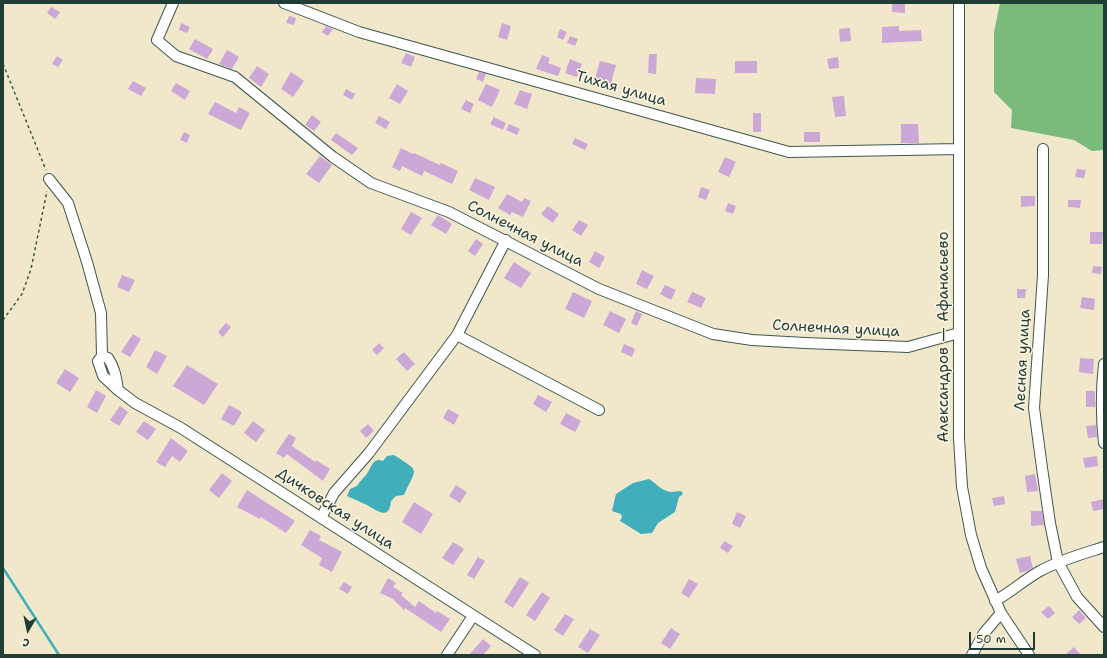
<!DOCTYPE html>
<meta charset="utf-8">
<style>
body{margin:0}
#map{position:relative;width:1107px;height:658px;overflow:hidden;background:#f1e8cc;font-family:"Shantell Sans",sans-serif}
canvas{display:block}
.frame{position:absolute;inset:0;border:4px solid #1f3d34;pointer-events:none}
.north{position:absolute;left:8px;top:610px;width:40px;height:40px;-webkit-text-stroke:3px #fcf5e5;paint-order:stroke;rotate:189deg;font-size:11px;font-weight:700;line-height:16px;text-align:center;color:#1f3d34}
.north::after{content:'';display:block;margin:auto;width:14px;height:18px;background:#1f3d34;clip-path:polygon(50% 0,100% 100%,50% 72%,0 100%)}
.scale{position:absolute;left:969px;top:632px;width:66px;height:18px;box-sizing:border-box;border:2px solid #1f3d34;border-top:0;padding-left:5px;font-size:12px;line-height:14px;white-space:nowrap;color:#1f3d34;-webkit-text-stroke:3px #fcf5e5;paint-order:stroke}
</style>
<div id="map">
<canvas width="1107" height="658"></canvas>
<div class="frame"></div>
<div class="north">С</div>
<div class="scale">50 m</div>
</div>
<script>
const ctx = document.querySelector('canvas').getContext('2d');
ctx.lineJoin = 'round';
function paint(path, color) {
  ctx.fillStyle = color;
  ctx.fill(path, 'evenodd');
}
function trace(path, color, width, dash) {
  ctx.strokeStyle = color;
  ctx.lineWidth = width;
  ctx.lineCap = dash ? 'butt' : 'round';
  ctx.setLineDash(dash || []);
  ctx.stroke(path);
}
function drawText(font, color, halo, rows, align = 'center') {
  ctx.font = font + ' "Shantell Sans",sans-serif';
  ctx.lineWidth = 3;
  ctx.setLineDash([]);
  ctx.textBaseline = 'middle';
  ctx.strokeStyle = halo;
  ctx.fillStyle = color;
  for (const [text, x, y, turn = 0] of rows) {
    ctx.save();
    ctx.translate(x, y);
    ctx.rotate((+turn || 0) * Math.PI / 180);
    ctx.textAlign = isNaN(turn) ? turn : align;
    if (halo) ctx.strokeText(text, 0, 0);
    ctx.fillText(text, 0, 0);
    ctx.restore();
  }
}
paint(new Path2D(`
 M1000,3H1104V150L1092,151L1074,140L1011,128L1012,110L994,92V32Z`), '#7aba7b');
paint(new Path2D(`
 M394,455C422,473 416,467 404,495L396,496L391,501C389,521 378,511 367,505C360,502 354,499 347,496L350,489L357,486C360,481 362,480 365,476C371,470 372,456 383,461L387,456Z
 M649,479C656,483 661,491 671,492C674,492 677,491 681,491L683,494L679,497L675,512L658,523L652,533L641,534L620,521L622,517L621,514L612,511L616,494L633,483Z`), '#40afbb');
trace(new Path2D(`
 M3,568L59,655`), '#40afbb', 2.5);
paint(new Path2D(`
 M892,3H905V13L892,12Z
 M51,7L60,12L55,19L47,13Z
 M289,16L296,18L294,25L286,23Z
 M181,23L190,27L187,33L179,30Z
 M502,23L511,26L507,40L498,37Z
 M326,26L333,29L328,36L322,32Z
 M899,26V31L921,30L922,41L882,43V27Z
 M850,28L851,41L840,42L839,29Z
 M560,29L567,32L563,40L557,37Z
 M570,36L578,39L575,46L567,43Z
 M195,39L213,49L207,59L189,49Z
 M227,50L239,57L232,69L219,64Z
 M406,53L415,57L411,67L401,63Z
 M649,54H657L656,74L648,73Z
 M542,55L550,58L548,63L561,68L558,76L536,69Z
 M57,56L63,60L58,67L52,64Z
 M838,57L839,68L829,69L827,59Z
 M570,59L582,64L577,77L565,73Z
 M600,61L616,65L610,87L594,82Z
 M735,61H757V73H735Z
 M257,66L269,74L261,87L249,78Z
 M291,72L304,81L293,97L281,89Z
 M479,72L486,74L483,82L476,79Z
 M696,78L716,79L715,94L695,93Z
 M133,81L146,88L141,96L128,89Z
 M176,83L190,91L185,100L171,91Z
 M397,84L408,91L400,104L389,98Z
 M486,84L500,90L492,107L478,100Z
 M346,89L355,94L352,100L343,95Z
 M520,90L532,94L527,109L514,104Z
 M844,96L846,116L835,117L832,97Z
 M466,100L474,104L470,113L461,109Z
 M215,102L236,113L239,107L250,113L241,130L208,114Z
 M753,113H761V132H753Z
 M312,115L321,122L314,131L305,125Z
 M379,116L390,122L386,129L375,123Z
 M494,117L506,123L503,130L490,124Z
 M509,124L520,129L517,135L506,130Z
 M901,124H918L919,143H901Z
 M184,132L190,135L187,143L180,140Z
 M804,132H820V142H804Z
 M336,133L358,148L352,155L331,140Z
 M575,138L588,144L585,150L572,144Z
 M401,148L413,154L414,153L440,165L441,163L458,171L452,184L424,171L422,176L402,166L400,171L392,167Z
 M320,156L332,165L319,183L306,174Z
 M725,157L736,162L729,177L718,172Z
 M1077,169L1086,170L1084,178L1075,177Z
 M475,178L495,187L489,200L469,190Z
 M701,187L710,190L706,200L698,197Z
 M507,194L522,202L524,198L531,201L523,217L512,212L510,215L498,208Z
 M1021,196H1035V206L1021,207Z
 M1068,200H1081L1080,208L1068,207Z
 M728,203L736,206L733,214L725,211Z
 M548,206L559,214L553,223L541,214Z
 M411,212L422,218L411,235L401,229Z
 M438,215L452,224L446,234L431,225Z
 M579,220L588,225L581,236L572,230Z
 M1090,232H1103L1102,244H1090Z
 M476,239L483,244L475,256L468,251Z
 M595,251L605,257L599,268L589,262Z
 M514,262L531,273L521,288L504,278Z
 M1093,266L1102,267L1101,274L1092,273Z
 M642,270L654,276L647,289L636,284Z
 M122,275L135,280L129,292L117,287Z
 M665,285L676,290L671,300L660,294Z
 M1017,289H1026L1025,298H1017Z
 M573,292L592,301L584,318L565,309Z
 M692,292L706,298L701,308L687,302Z
 M1082,297L1095,299L1094,310L1080,308Z
 M610,311L626,319L619,333L603,325Z
 M636,311L642,314L637,326L631,323Z
 M226,323L231,327L223,337L218,332Z
 M133,334L141,339L130,357L121,352Z
 M379,343L384,348L377,355L372,350Z
 M624,344L635,349L632,357L621,352Z
 M155,350L167,356L157,374L146,367Z
 M404,352L415,364L407,371L396,359Z
 M1080,358L1094,359L1093,374L1079,372Z
 M187,365L218,384L204,405L173,386Z
 M65,369L79,378L70,392L56,383Z
 M96,390L106,396L97,413L87,407Z
 M1086,391H1095V407H1086Z
 M538,395L552,402L546,412L533,404Z
 M229,405L242,412L234,426L221,419Z
 M120,406L128,412L119,426L110,420Z
 M448,409L459,415L454,425L443,418Z
 M566,413L581,421L575,432L560,424Z
 M144,421L156,429L148,440L136,432Z
 M253,421L265,430L256,442L244,433Z
 M368,424L374,431L366,438L360,431Z
 M1096,425L1097,437L1088,438L1086,426Z
 M289,434L296,438L292,446L315,462L316,460L330,469L323,481L287,454L284,458L276,453Z
 M171,438L188,451L180,462L172,456L165,467L156,462Z
 M1097,456L1098,466L1085,468L1083,458Z
 M222,473L232,481L219,498L209,490Z
 M1035,474L1038,491L1027,492L1025,476Z
 M456,485L467,492L460,503L449,496Z
 M247,490L295,521L286,533L261,517L260,519L237,507Z
 M1004,496L1005,504L994,506L992,498Z
 M1104,499V509L1093,511L1091,502Z
 M414,502L433,514L421,534L402,522Z
 M1031,511H1042L1044,525L1031,526Z
 M737,512L746,516L740,528L732,524Z
 M310,530L321,536L319,540L342,552L332,572L319,565L322,558L301,545Z
 M724,541L733,546L728,553L720,548Z
 M453,542L464,549L453,565L442,558Z
 M1030,556L1033,568L1027,571L1020,573L1016,559Z
 M478,557L485,561L474,579L467,575Z
 M520,577L529,583L513,608L504,602Z
 M388,578L396,583L393,587L403,593L401,595L415,607L419,601L436,613L437,611L450,619L441,632L405,608L404,610L393,599L380,593Z
 M689,579L698,584L689,598L681,593Z
 M344,582L352,587L348,594L339,589Z
 M542,592L550,598L535,621L526,615Z
 M1049,606L1055,613L1048,619L1041,612Z
 M1079,610L1086,618L1079,624L1072,617Z
 M565,614L574,619L563,636L554,630Z
 M671,628L680,634L670,649L661,643Z
 M590,629L600,635L588,653L578,647Z
 M483,639L491,646L483,655H469Z
 M1074,647L1081,655H1065Z`), '#cca8d6');
const minor = new Path2D(`
 M173,3L157,40L176,56L235,77L333,157L371,183L449,212L599,289L713,334L752,340L805,343L908,347L959,333
 M284,3L359,32L789,152L959,149
 M959,3V438L962,487L971,535L981,568L1001,613L1029,655
 M1043,149V275L1034,408L1042,468L1050,523L1058,562L1077,597L1104,627
 M49,179L68,203L87,262L101,313L102,356
 M457,335L599,410
 M1104,364C1101,391 1101,416 1104,443
 M118,390C116,378 115,368 108,358L102,356L98,361L103,376L118,390L135,403L181,428L535,655
 M321,518L334,493L369,453L457,335L506,240
 M995,601C1011,592 1024,580 1040,571C1060,560 1082,554 1104,547
 M447,655L473,616
 M972,655L984,633L1001,613`);
trace(minor, '#3e574b', 12);
trace(new Path2D(`
 M3,64L46,170
 M3,320L22,294L31,269L47,191`), '#3e574b', 1.5, [3, 3]);
trace(minor, '#fff', 10);
drawText('15px', '#1f3d34', '#fcf5e5', [
 ["Тихая улица",621,89,16],
 ["Солнечная улица",525,234,27],
 ["Солнечная улица",836,329,3],
 ["Александров — Афанасьево",944,337,-90],
 ["Лесная улица",1023,360,-87],
 ["Дичковская улица",335,509,33]
]);
</script>
